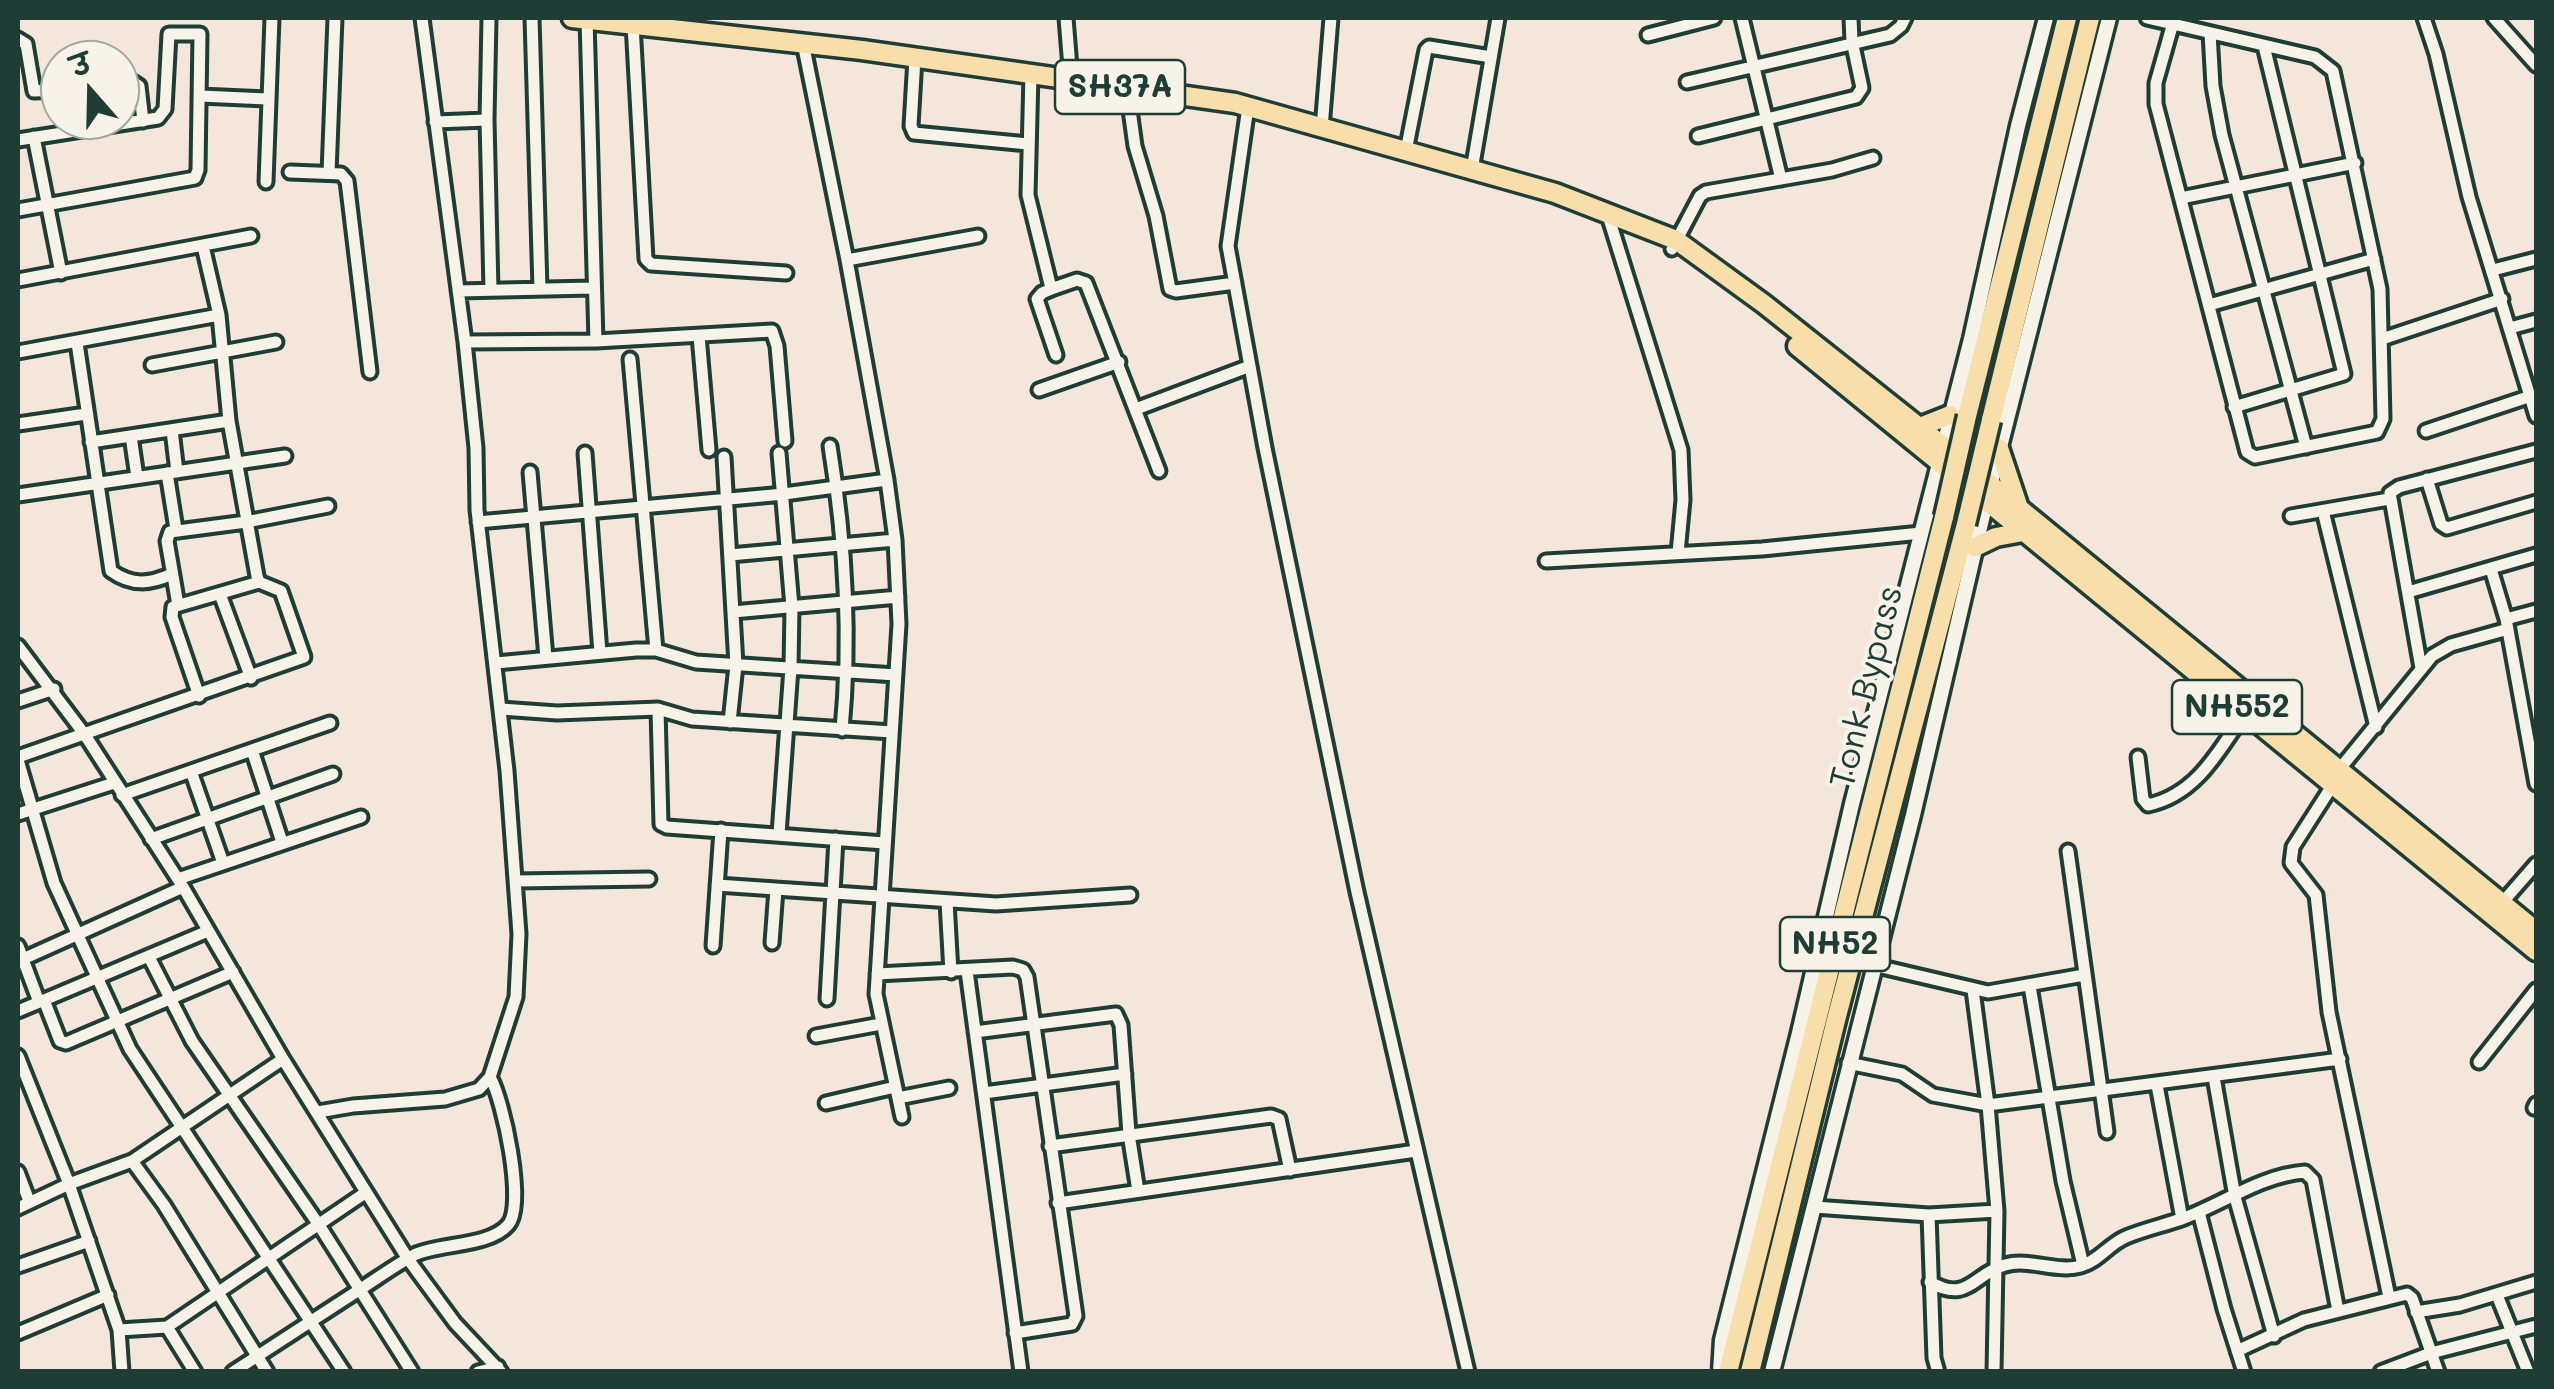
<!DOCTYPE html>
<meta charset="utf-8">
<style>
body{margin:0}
#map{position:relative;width:2554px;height:1389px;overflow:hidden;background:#f5e6dc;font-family:Mali,"Playpen Sans Deva",sans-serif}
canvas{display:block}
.frame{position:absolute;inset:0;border:20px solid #1f3d34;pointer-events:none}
.north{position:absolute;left:40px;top:40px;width:100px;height:100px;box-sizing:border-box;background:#f7f3e8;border:2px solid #a1aaa0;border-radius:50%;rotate:340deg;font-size:28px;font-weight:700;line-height:40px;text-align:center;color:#1f3d34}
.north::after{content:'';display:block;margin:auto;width:35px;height:45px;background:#1f3d34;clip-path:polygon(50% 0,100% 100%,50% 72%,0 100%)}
</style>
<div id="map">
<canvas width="2554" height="1389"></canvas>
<div class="frame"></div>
<div class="north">उ</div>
</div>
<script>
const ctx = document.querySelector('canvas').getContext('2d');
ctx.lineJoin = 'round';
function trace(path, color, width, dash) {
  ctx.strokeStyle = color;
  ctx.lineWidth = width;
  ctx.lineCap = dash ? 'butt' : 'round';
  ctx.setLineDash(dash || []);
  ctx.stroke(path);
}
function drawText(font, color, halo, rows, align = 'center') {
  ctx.font = font + ' Mali,sans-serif';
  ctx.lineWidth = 8;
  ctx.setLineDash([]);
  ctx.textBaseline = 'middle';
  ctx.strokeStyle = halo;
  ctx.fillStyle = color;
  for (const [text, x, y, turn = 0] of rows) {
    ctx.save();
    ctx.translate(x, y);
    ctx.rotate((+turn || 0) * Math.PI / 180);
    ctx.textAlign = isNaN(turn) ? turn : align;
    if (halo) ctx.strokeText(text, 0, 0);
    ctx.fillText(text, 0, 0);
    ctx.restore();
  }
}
const minor = new Path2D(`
 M489,18L487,120L491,290
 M532,18L540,289
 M1066,18L1071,80
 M1742,18L1781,179
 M2147,18L2315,57L2333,71L2380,289L2383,419L2377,432L2255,457L2247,452L2156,104V83L2173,23L2175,18
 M2424,18L2436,54L2469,197L2536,416
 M2494,18L2536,65
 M587,19L596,341
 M633,24L646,259L651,264L786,273
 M2210,33L2213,86L2222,135L2306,447
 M1648,35L1714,18
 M18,39L26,44L34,91L60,90
 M803,43L847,260L887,480L895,540L899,624L876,994L902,1117
 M915,58L911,126L914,133L1028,144
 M1031,74L1028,195L1050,284L1054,288L1077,280L1086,283L1159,471
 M1687,82L1890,35L1901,26L1905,18
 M120,84L133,82L139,86L143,121
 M1127,88L1135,146L1156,216L1170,289L1176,291L1235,283
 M200,96L267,99
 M1248,107L1228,246L1265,448L1357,892L1468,1372
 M435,122L487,120
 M1322,128L1331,18
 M1698,136L1856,97L1862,88L1852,41L1851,18
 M34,137L61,273
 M18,140L158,118L165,109L169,34H200L198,170L195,178L18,210
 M1406,151L1426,50L1429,47L1491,57
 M1472,170L1498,18
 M290,172L341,174L347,181L370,372
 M329,173L335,18
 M266,182L272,18
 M2181,198L2355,163
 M1607,212L1681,450L1683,500L1678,553
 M1672,249L1700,196L1706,192L1832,170L1873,158
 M847,260L978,236
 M2493,270L2536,259
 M18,280L251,236
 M1054,288L1042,293L1037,299L1056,355
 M458,291L592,288
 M2209,305L2374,259
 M2510,328L2536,321
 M699,336L709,450
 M2382,339L2502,299
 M465,342L596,341L772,331L777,346L785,441
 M77,343L111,571C132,586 150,584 172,574
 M18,352L219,315
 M630,359L656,650
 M152,365L276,342
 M1039,390L1119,362
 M2234,407L2344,374L2264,46
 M1136,409L1250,366
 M18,424L86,414
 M172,430L177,472
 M2426,431L2531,396
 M131,436L137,477
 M91,442L229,421
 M830,446C845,539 851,635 842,730
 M585,453L600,653
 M724,457L736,665L730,722
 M530,472L546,658
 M167,473L176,529
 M2427,479L2441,524L2447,528L2536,502
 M18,495L285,456
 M2323,511L2376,727
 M2291,516L2389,499
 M478,522L784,494L887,480
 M730,555L895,540
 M1546,561L1762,549L1921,533
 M2491,569L2506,619L2536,784
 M2408,592L2536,555
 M220,594L251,678
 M178,605L167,541L170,532L246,522L328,506
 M733,612L898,597
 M2506,619L2536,611
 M18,646L85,735L183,887L283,1059L408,1259L455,1323L501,1372
 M496,663L636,650H656L696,662L896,675
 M2421,668L2390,493L2399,487L2536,451
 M199,696L172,617L173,607L259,582
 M18,701L54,689
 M501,709L557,713L658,709L692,719L892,732
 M658,709L661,824L667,827L884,843
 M252,750L282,842
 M18,757L304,657L281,591L259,582L257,576L229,421L219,315L203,246
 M2138,757L2143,799L2148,805C2196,795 2219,751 2244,714
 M18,760L54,883L130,1049L344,1372
 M191,771L223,863
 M2338,771L2432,656L2451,645L2508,629
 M2332,786L2293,847L2291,863L2316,895L2329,1012L2389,1297
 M122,795L330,723
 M18,814L114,783
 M779,834L791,668L792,607L779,453
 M151,839L333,774
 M2068,851L2107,1132
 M178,879L361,817
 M516,881L649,879
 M717,885L996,904L1130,895
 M947,902L951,972
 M2502,903L2536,864
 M772,943L776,889
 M18,946L39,1002
 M713,946L721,830
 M149,957L192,1041L319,1225L412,1372
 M23,959L183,887
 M1873,965L1988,992L2084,975
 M967,971L1021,1372
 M877,974L1013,967L1023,970L1027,977L1076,1316L1072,1324L1015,1333
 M2030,986L2063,1181L2083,1265
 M1973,990L1988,1105L1997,1211L1994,1372
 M827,999L836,839
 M44,1000L60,1041L66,1043L233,972
 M18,1011L208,931
 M975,1032L1116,1014L1121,1025L1129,1134L1138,1191
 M816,1036L881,1024
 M18,1056L69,1184L119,1330L122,1372
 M2479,1062L2536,990
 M1848,1063L1902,1074L1933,1095L1988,1105L2340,1059
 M2214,1077L2235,1197L2274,1336
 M2157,1085L2182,1219
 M984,1093L1125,1074
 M898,1098L949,1088
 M826,1103L895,1087
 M2534,1108L2536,1104
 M318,1112L353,1106L445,1099L479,1089L490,1077L516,997L519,934L507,771L477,510L476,448L465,342L422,18
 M1050,1146L1271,1116L1279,1119L1290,1170
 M132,1161L164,1205L267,1372
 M18,1172L29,1201
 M1058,1203L1416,1151
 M1814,1207L1929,1215L1997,1211
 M18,1208L69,1184L132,1161L283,1059
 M2199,1212L2224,1309L2244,1372
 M1929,1215L1934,1358L1938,1372
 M18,1266L89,1241
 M1930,1282C1968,1304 1973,1274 2005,1265C2030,1258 2057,1273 2081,1266C2100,1260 2109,1244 2126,1237C2145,1229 2165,1225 2184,1218C2224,1203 2262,1175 2305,1172L2313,1180L2338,1311
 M2497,1295L2528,1372
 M2416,1312L2460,1305L2536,1282
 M167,1327L195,1372
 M119,1330L167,1327L365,1193
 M18,1333L108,1295
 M2237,1351L2304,1320L2407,1294L2412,1298L2438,1372
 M233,1372C274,1345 315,1319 356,1292C375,1280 394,1266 414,1255C439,1243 489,1247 508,1225C526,1205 503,1099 490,1077
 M478,1372L498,1367
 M2381,1372L2431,1353L2536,1326`);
const tertiary = new Path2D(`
 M1720,1372L1722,1340L1799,1033L1852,804L1971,339L2018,126L2046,18
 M1772,1372L1913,815L1986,502L2109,18`);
const primary = new Path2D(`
 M572,18L862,50L1235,103L1555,193L1676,240L1764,304L1943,446
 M1797,346L1939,462`);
const trunk = new Path2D(`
 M1967,416L2067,18
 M1991,420L2090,18
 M1917,428L1950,415
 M1943,446L2536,931
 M1999,448L2018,505
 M1939,462L2536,951
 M1975,547L1996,537L2023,532
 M1728,1372L1944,517
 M1750,1372L1836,1020L1966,524`);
trace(minor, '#1f3d34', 19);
trace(tertiary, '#1f3d34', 21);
trace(primary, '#1f3d34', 25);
trace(trunk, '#1f3d34', 25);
trace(minor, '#f7f3e8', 11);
trace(tertiary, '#f7f3e8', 14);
trace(primary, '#f8deab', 18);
trace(trunk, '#f8deab', 18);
const trunkBridge = new Path2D(`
 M1944,517L1967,416
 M1966,524L1991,420`);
trace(trunkBridge, '#1f3d34', 25, []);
trace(trunkBridge, '#f8deab', 18);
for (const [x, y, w] of [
 [1120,87,130],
 [2237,707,130],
 [1835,944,110]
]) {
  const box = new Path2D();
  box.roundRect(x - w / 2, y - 27, w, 54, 8);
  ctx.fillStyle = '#f7f3e8';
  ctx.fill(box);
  trace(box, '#1f3d34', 2.5);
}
drawText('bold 32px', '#1f3d34', null, [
 ["SH37A",1120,87],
 ["NH552",2237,707],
 ["NH52",1835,944]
]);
drawText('35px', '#1f3d34', '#f7f3e8', [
 ["Tonk Bypass",1867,687,-76]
]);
</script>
